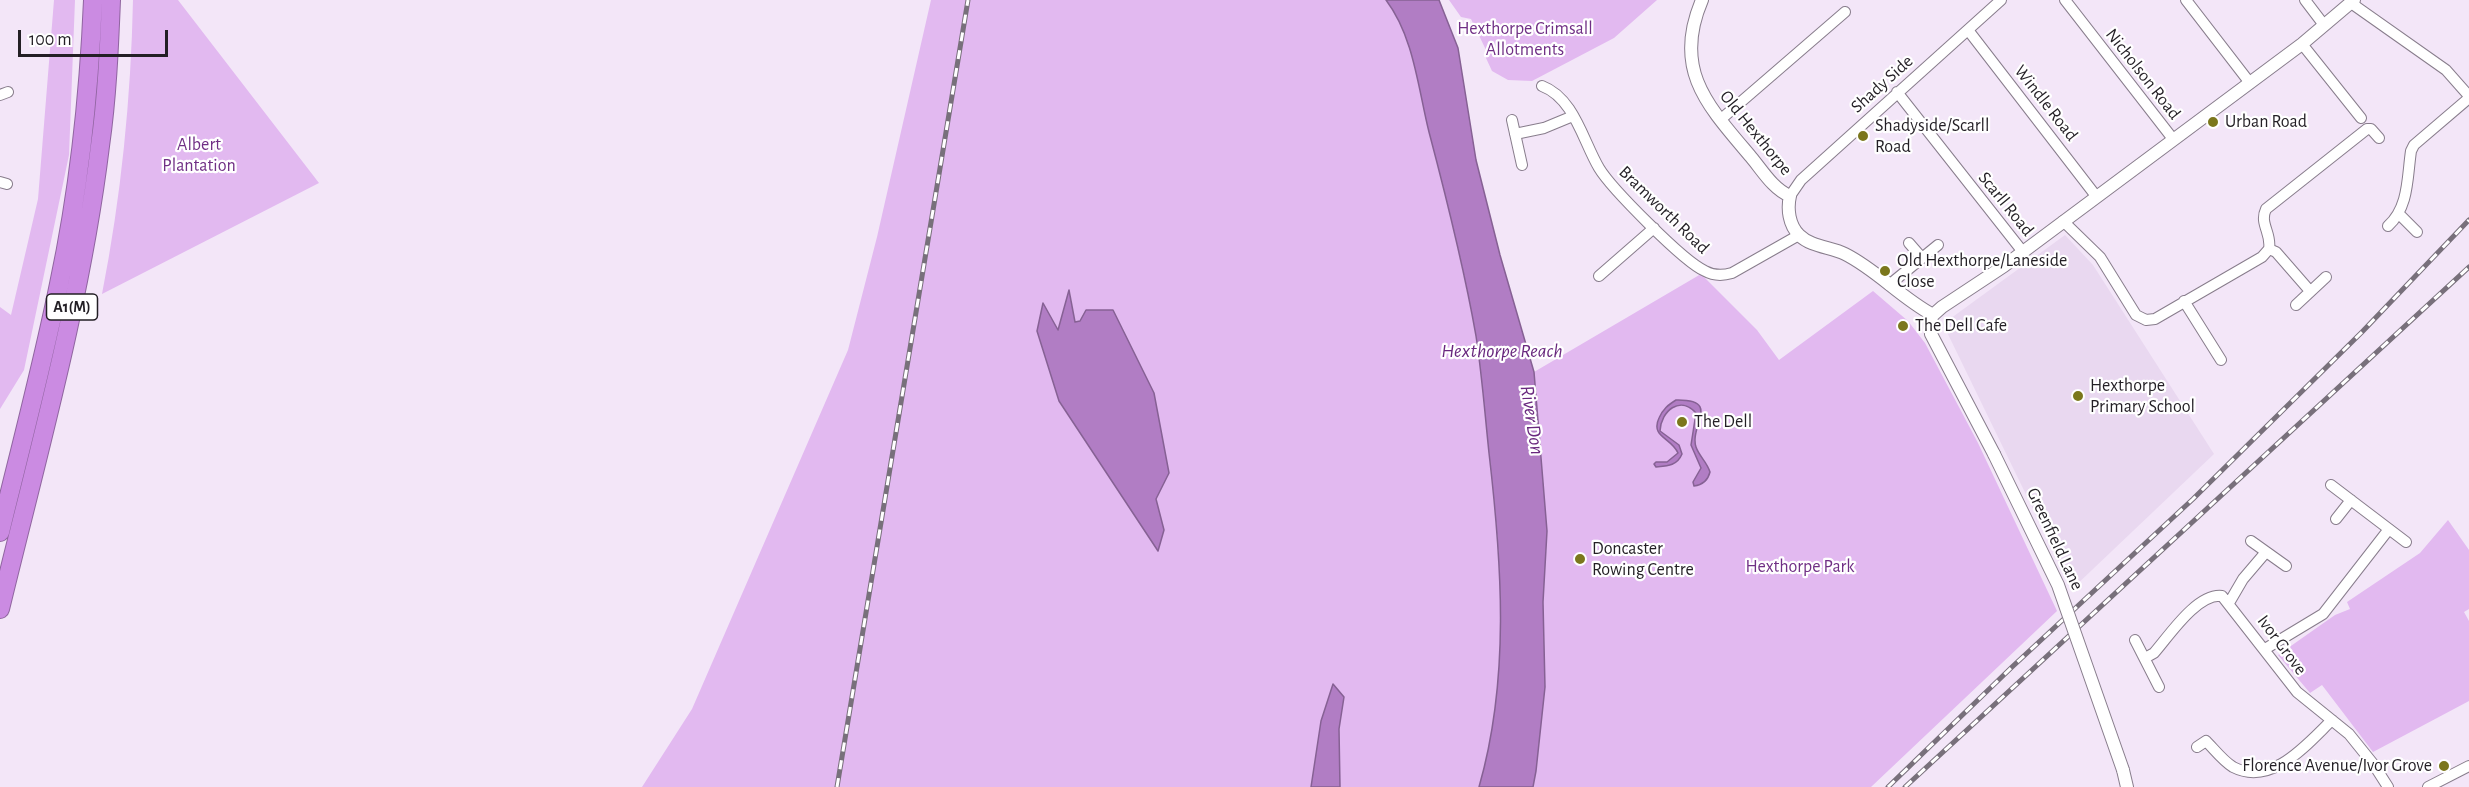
<!DOCTYPE html>
<style>
body{margin:0}
#map{position:relative;width:2469px;height:787px;overflow:hidden;background:#f3e6f8;font-family:"Alegreya Sans",sans-serif}
canvas{display:block}
.scale{position:absolute;left:18px;top:30px;width:150px;height:27px;box-sizing:border-box;border:3px solid #231f25;border-top:0;padding-left:8px;font-size:18px;line-height:21px;white-space:nowrap;color:#231f25;-webkit-text-stroke:4px #fff;paint-order:stroke}
</style>
<div id="map">
<canvas width="2469" height="787"></canvas>
<div class="scale">100 m</div>
</div>
<script>
const ctx = document.querySelector('canvas').getContext('2d');
ctx.lineJoin = 'round';
function paint(path, color) {
  ctx.fillStyle = color;
  ctx.fill(path, 'evenodd');
}
function trace(path, color, width, dash) {
  ctx.strokeStyle = color;
  ctx.lineWidth = width;
  ctx.lineCap = dash ? 'butt' : 'round';
  ctx.setLineDash(dash || []);
  ctx.stroke(path);
}
function drawText(font, color, halo, rows, align = 'center') {
  ctx.font = font + ' "Alegreya Sans",sans-serif';
  ctx.lineWidth = 4.5;
  ctx.setLineDash([]);
  ctx.textBaseline = 'middle';
  ctx.strokeStyle = halo;
  ctx.fillStyle = color;
  for (const [text, x, y, turn = 0] of rows) {
    ctx.save();
    ctx.translate(x, y);
    ctx.rotate((+turn || 0) * Math.PI / 180);
    ctx.textAlign = isNaN(turn) ? turn : align;
    if (halo) ctx.strokeText(text, 0, 0);
    ctx.fillText(text, 0, 0);
    ctx.restore();
  }
}
paint(new Path2D(`
 M2065,235L2093,265L2214,454L2072,589L1943,324Z`), '#e9d8f0');
paint(new Path2D(`
 M54,0H75L69,155L24,370L0,409V307L11,315L38,199Z
 M133,0H178L319,183L102,294C121,198 131,98 133,0Z
 M931,0H1386C1415,37 1422,100 1434,145C1449,209 1464,272 1476,336C1482,375 1485,415 1489,453C1502,564 1510,679 1479,787H642L692,709L848,350L877,237ZM1070,292L1075,322L1080,321L1169,473L1156,499L1164,530L1158,551L1059,401L1043,304L1057,331Z
 M1449,0H1657L1614,38L1532,81L1508,80L1492,71L1486,58V50L1471,19L1461,17Z
 M1701,274L1757,330L1779,360L1873,291L1908,321L1925,343L1978,443L2057,611L1871,787H1533L1536,771L1545,687L1543,602L1547,531L1534,372Z
 M2448,520L2469,550V609L2464,612L2469,621V701L2373,752L2322,685L2310,693L2278,655L2335,615L2350,609L2347,602L2420,553Z`), '#e2b9f0');
const water = new Path2D(`
 M1386,0H1439L1458,48L1476,160L1500,255L1534,372L1547,531L1543,602L1545,687L1536,771L1533,787H1479C1510,679 1502,564 1489,453C1485,415 1482,375 1476,336C1464,267 1447,200 1429,132C1418,88 1414,37 1386,0Z
 M1069,290L1075,322L1080,321L1086,310H1113L1154,393L1169,473L1156,499L1164,530L1158,551L1059,401L1037,331L1043,303L1058,330Z
 M1676,400C1722,399 1689,426 1696,447C1699,456 1707,462 1710,472C1708,480 1703,485 1694,486L1693,482L1701,468L1691,445L1696,413C1680,395 1661,411 1660,431L1679,445L1682,454C1677,466 1667,466 1656,467L1654,464L1656,462H1667L1678,453C1672,438 1650,437 1659,418C1663,409 1668,405 1676,400Z
 M1333,684L1344,697L1339,729L1340,787H1311L1321,721Z`);
paint(water, '#b17dc4');
trace(water, '#866194', 1.5);
const minor = new Path2D(`
 M2065,0L2173,139
 M2186,0L2250,83
 M2305,0L2324,25
 M2351,3L2446,70L2469,96
 M1968,30L2096,196
 M2302,44L2361,118
 M1542,86C1574,98 1583,141 1599,168C1611,188 1684,262 1705,271C1714,276 1722,276 1732,273L1799,235
 M1897,92L2023,252
 M0,95L8,92
 M1512,120L1522,165
 M1720,120L1845,12
 M1515,134L1544,128L1573,116
 M0,182L7,184
 M1790,196L1801,180L2001,0
 M2399,214L2417,232
 M2063,221L2100,257L2136,315L2146,320L2155,319L2262,257L2269,249
 M2388,226C2409,207 2407,178 2411,151L2414,145L2469,98
 M1909,243L1922,258
 M1599,276L1654,228
 M1889,285L1938,245
 M2310,291L2276,252L2269,249C2272,233 2259,224 2266,209L2367,129H2371L2379,138
 M2184,301L2221,360
 M2296,305L2326,277
 M2331,485L2406,542
 M2336,519L2351,500
 M2251,541L2286,566
 M2229,603L2243,579L2266,552
 M2135,640L2159,687
 M2265,649L2323,614L2389,529
 M2145,658L2154,653C2169,636 2197,593 2222,596L2297,692L2349,734L2374,765L2388,787
 M2197,747L2206,741C2214,749 2223,761 2233,767C2272,787 2307,744 2332,720
 M2428,787L2469,766`);
const tertiary = new Path2D(`
 M1702,0C1672,70 1708,106 1751,157C1762,170 1773,189 1790,196C1787,209 1789,225 1799,235C1811,247 1831,247 1845,254C1877,270 1901,298 1933,315
 M1933,315L1942,307L2004,266L2302,44L2354,0
 M1933,315L1930,321L1931,334L1994,454
 M2123,770L2127,787`);
const motorway = new Path2D(`
 M0,532C20,450 42,367 59,284C79,190 89,96 93,0
 M0,609C37,456 81,302 100,146C107,97 109,49 111,0`);
trace(minor, '#887d8c', 12);
trace(tertiary, '#887d8c', 14);
trace(motorway, '#9065a0', 20);
trace(minor, '#fff', 10);
trace(tertiary, '#fff', 12);
trace(motorway, '#cb8be2', 18);
const rail = new Path2D(`
 M837,787L968,0
 M1888,787L2012,667L2193,499L2362,332L2469,220
 M1905,787L2469,267`);
trace(rail, '#78707b', 5);
trace(rail, '#fff', 3, [9]);
const tertiaryBridge = new Path2D(`
 M1994,454L2058,585L2123,770`);
trace(tertiaryBridge, '#887d8c', 14, []);
trace(tertiaryBridge, '#fff', 12);
for (const [x, y, r, color] of [
 [2213,122,6,"#7b771c"],
 [1863,136,6,"#7b771c"],
 [1885,271,6,"#7b771c"],
 [1903,326,6,"#7b771c"],
 [2078,396,6,"#7b771c"],
 [1682,422,6,"#7b771c"],
 [1580,559,6,"#7b771c"],
 [2444,766,6,"#7b771c"]
]) {
  const dot = new Path2D();
  dot.arc(x, y, r, 0, 2 * Math.PI);
  ctx.fillStyle = color;
  ctx.fill(dot);
  trace(dot, '#fff', 2);
}
for (const [x, y, w] of [
 [72,307,51]
]) {
  const box = new Path2D();
  box.roundRect(x - w / 2, y - 13, w, 26, 4.5);
  ctx.fillStyle = '#fff';
  ctx.fill(box);
  trace(box, '#231f25', 1.5);
}
drawText('bold 16px', '#231f25', null, [
 ["A1(M)",72,307]
]);
drawText('18px', '#702f85', '#fff', [
 ["Hexthorpe Crimsall",1525,29],
 ["Allotments",1525,50],
 ["Albert",199,145],
 ["Plantation",199,166],
 ["Hexthorpe Park",1800,567]
]);
drawText('18px', '#231f25', '#fff', [
 ["Nicholson Road",2143,74,52],
 ["Shady Side",1882,84,-42],
 ["Windle Road",2046,103,52],
 ["Old Hexthorpe",1756,133,51],
 ["Scarll Road",2006,204,51],
 ["Bramworth Road",1664,210,44],
 ["Greenfield Lane",2055,539,65],
 ["Ivor Grove",2282,645,53]
]);
drawText('18px', '#231f25', '#fff', [
 ["Urban Road",2225,122],
 ["Shadyside/Scarll",1875,126],
 ["Road",1875,147],
 ["Old Hexthorpe/Laneside",1897,261],
 ["Close",1897,282],
 ["The Dell Cafe",1915,326],
 ["Hexthorpe",2090,386],
 ["Primary School",2090,407],
 ["The Dell",1694,422],
 ["Doncaster",1592,549],
 ["Rowing Centre",1592,570],
 ["Florence Avenue/Ivor Grove",2432,766,"right"]
], 'left');
drawText('italic 20px', '#69287e', '#fff', [
 ["Hexthorpe Reach",1502,351],
 ["River Don",1532,420,81]
]);
</script>
